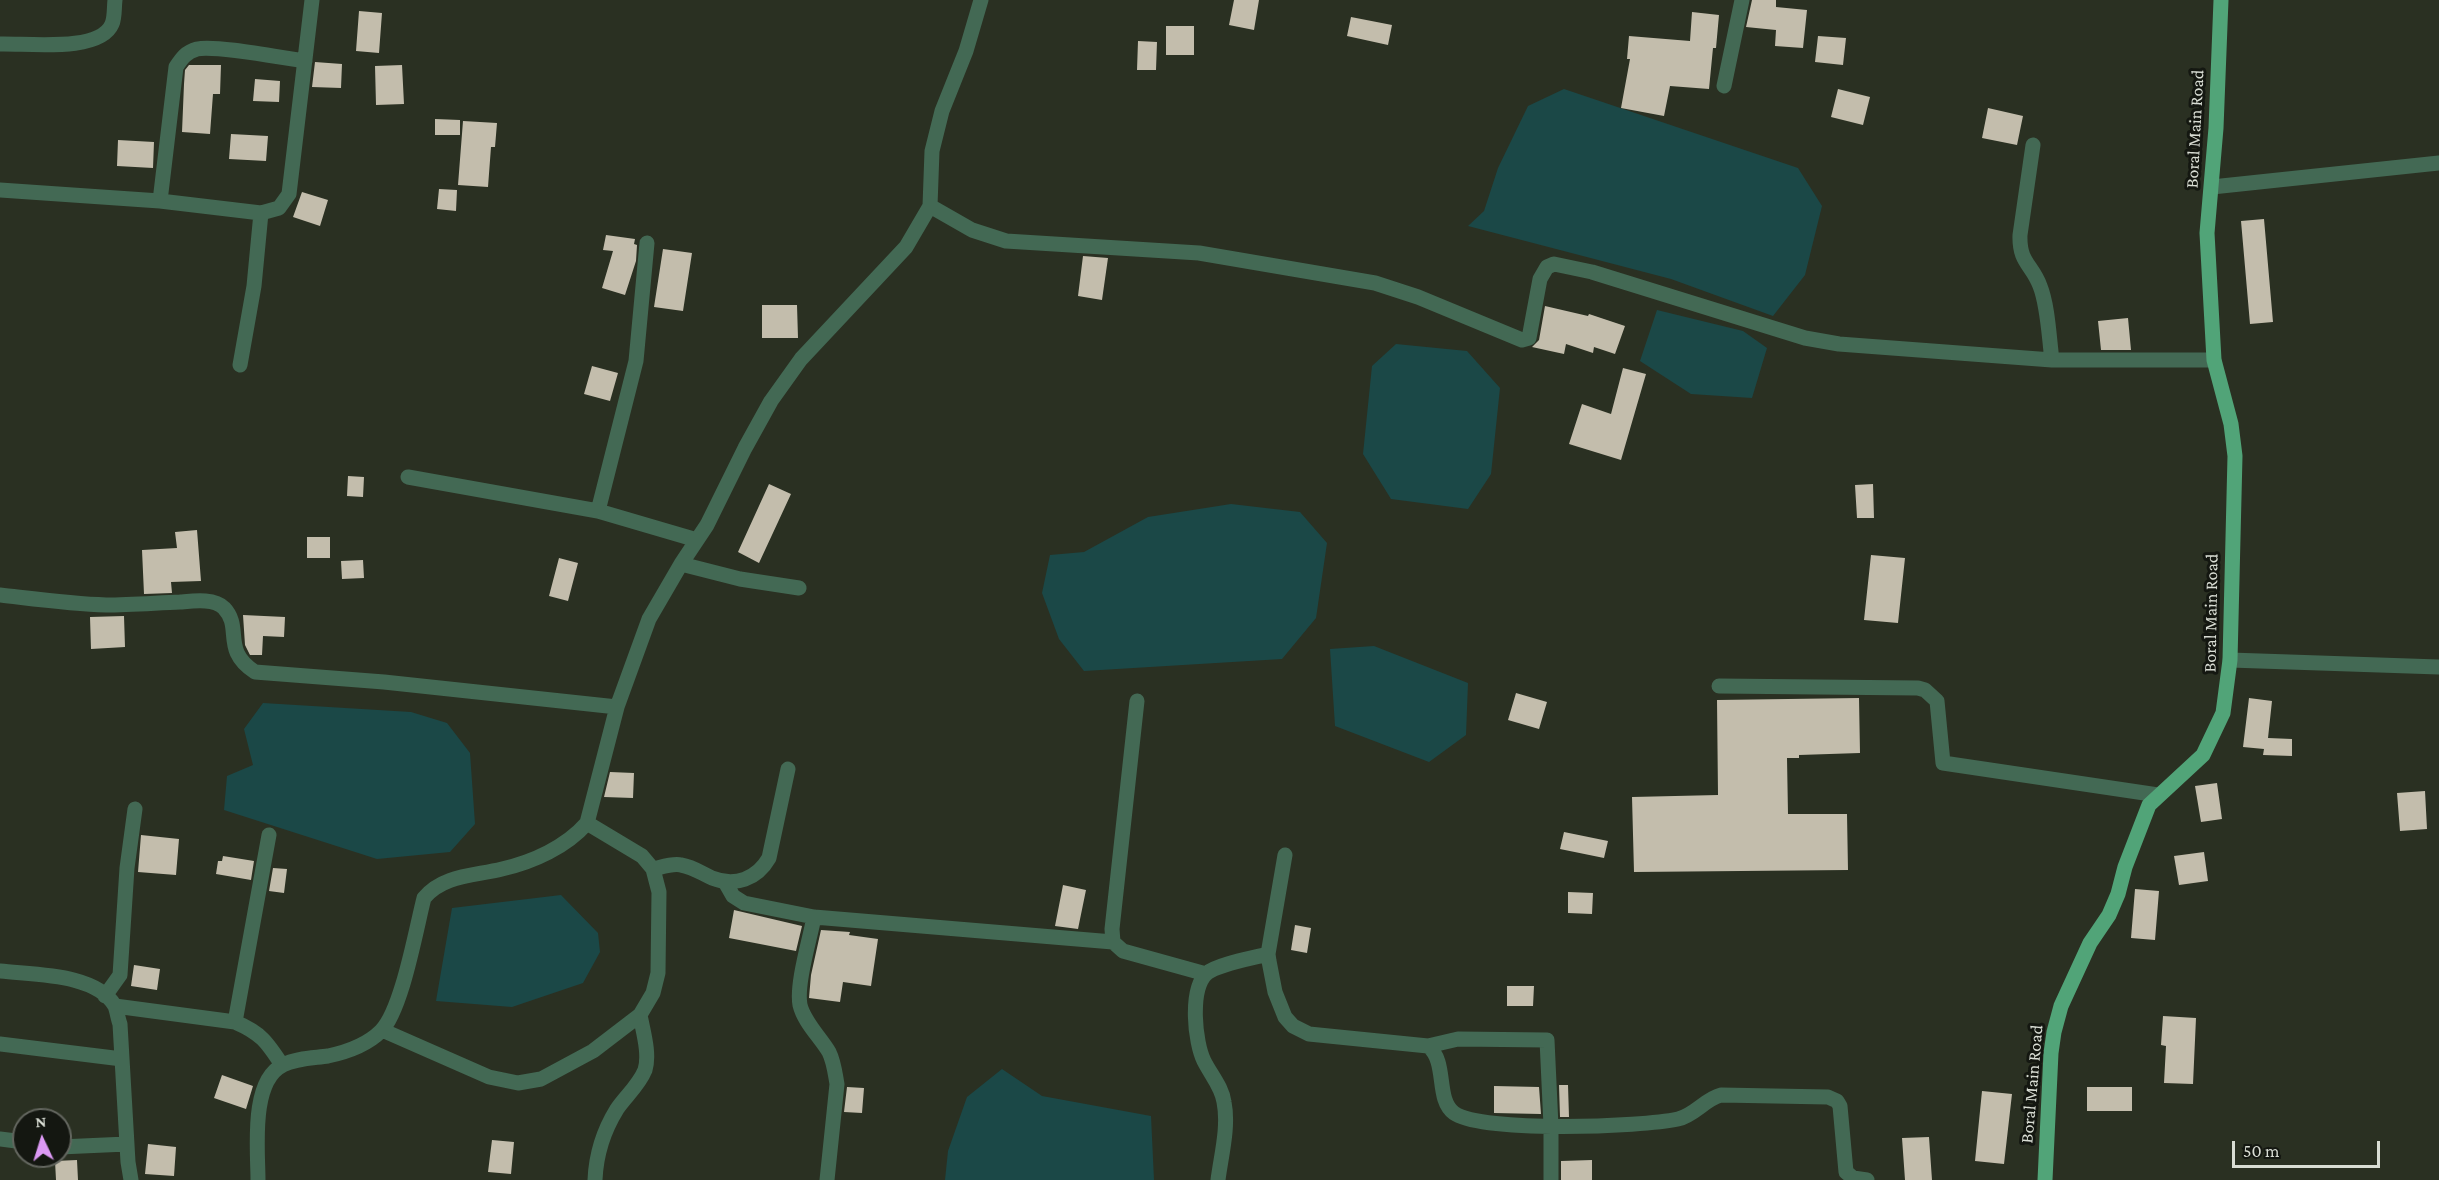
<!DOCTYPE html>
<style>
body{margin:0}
#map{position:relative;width:2439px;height:1180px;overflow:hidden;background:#2a3022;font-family:"Crimson Pro",serif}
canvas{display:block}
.north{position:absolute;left:12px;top:1108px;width:60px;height:60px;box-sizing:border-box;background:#141711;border:2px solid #63665f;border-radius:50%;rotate:356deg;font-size:16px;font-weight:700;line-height:24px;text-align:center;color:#d9ddd4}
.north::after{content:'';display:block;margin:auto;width:21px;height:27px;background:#dc99f4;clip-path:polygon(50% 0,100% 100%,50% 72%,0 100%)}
.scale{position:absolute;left:2232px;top:1141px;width:148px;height:27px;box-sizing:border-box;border:3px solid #d9ddd4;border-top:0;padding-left:8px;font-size:18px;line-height:21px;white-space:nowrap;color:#d9ddd4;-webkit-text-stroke:4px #141711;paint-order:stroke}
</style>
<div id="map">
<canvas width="2439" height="1180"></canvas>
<div class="north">N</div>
<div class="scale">50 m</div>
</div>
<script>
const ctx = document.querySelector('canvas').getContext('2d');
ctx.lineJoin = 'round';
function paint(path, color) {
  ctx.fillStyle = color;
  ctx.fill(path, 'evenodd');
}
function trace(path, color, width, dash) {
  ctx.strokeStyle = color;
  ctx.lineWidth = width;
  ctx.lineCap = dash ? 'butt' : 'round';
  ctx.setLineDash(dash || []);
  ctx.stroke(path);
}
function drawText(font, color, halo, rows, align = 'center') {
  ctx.font = font + ' "Crimson Pro",serif';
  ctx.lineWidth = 6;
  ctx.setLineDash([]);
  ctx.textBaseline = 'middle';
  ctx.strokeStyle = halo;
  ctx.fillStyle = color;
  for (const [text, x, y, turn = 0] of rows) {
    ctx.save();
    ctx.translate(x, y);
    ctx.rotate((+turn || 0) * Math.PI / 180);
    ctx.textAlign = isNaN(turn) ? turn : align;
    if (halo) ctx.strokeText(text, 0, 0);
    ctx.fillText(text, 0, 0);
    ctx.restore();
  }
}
paint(new Path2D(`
 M1564,89L1798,168L1822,206L1805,275L1773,316L1671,279L1468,226L1484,211L1498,168L1528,106Z
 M1657,310L1743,331L1767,348L1752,398L1691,394L1640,361Z
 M1396,344L1467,351L1500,388L1491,474L1468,509L1391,499L1363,454L1372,366Z
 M1231,504L1300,512L1327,543L1316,618L1282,659L1084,671L1059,639L1042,593L1050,555L1084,552L1148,517Z
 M1374,646L1468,683L1466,735L1429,762L1335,726L1330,649Z
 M263,703L411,712L447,723L470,753L475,824L450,852L377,859L224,810L227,776L253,765L244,729Z
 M561,895L598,933L600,952L583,983L512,1007L436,1001L452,908Z
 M1002,1069L1042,1096L1151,1116L1154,1180H945L948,1151L967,1097Z`), '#1b4847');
paint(new Path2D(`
 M1234,0H1259L1254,30L1229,25Z
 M1752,0H1776V7L1807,10L1803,48L1775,46L1776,30L1746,27Z
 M359,11L382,13L379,53L356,51Z
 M1692,12L1719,15L1716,48H1713L1709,89L1670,86L1664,116L1621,108L1630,59H1627L1629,36L1690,41Z
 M1351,17L1392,25L1388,45L1347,36Z
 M1166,26H1194V55H1166Z
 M1818,36L1846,38L1843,65L1815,62Z
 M1138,41L1157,42L1156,70H1137Z
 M315,62L342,64L341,88L312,87Z
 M189,65H221L220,94H213L210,134L182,132L184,84L185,70Z
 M402,65L404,104L376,105L375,66Z
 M255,79L280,81L279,102L253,101Z
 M1838,89L1870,97L1863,125L1831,117Z
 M1988,108L2023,116L2017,145L1982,138Z
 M435,119L460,120V135H435Z
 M463,121L497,123L495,147H491L488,187L458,185Z
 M231,134L268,136L266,161L229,159Z
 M118,140L154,142L153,168L117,166Z
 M439,189L457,190L456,211L437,209Z
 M302,192L328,200L320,226L293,217Z
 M2264,219L2273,322L2250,324L2241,221Z
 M606,235L635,239L634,244L637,245L636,261L625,295L602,288L613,251L603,250Z
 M663,249L692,253L683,311L654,307Z
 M1083,256L1108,258L1102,300L1078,296Z
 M762,305H797L798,338H762Z
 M1545,306L1588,316L1589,314L1625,326L1615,354L1594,347L1593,353L1566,344L1564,354L1532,347L1539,340Z
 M2128,318L2131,350H2101L2098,321Z
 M592,366L618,373L610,401L584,394Z
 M1623,368L1646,374L1621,460L1569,444L1582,404L1611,414Z
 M348,476L364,477L363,497L347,496Z
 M769,484L791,494L759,563L738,552Z
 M1873,484L1874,518H1857L1855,485Z
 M197,530L201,581L171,582L172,593L144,594L142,550L177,548L175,532Z
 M307,537H330V558H307Z
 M1871,555L1905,558L1898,623L1864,620Z
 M559,558L578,563L568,601L549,596Z
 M363,560L364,578L342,579L341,561Z
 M243,615L285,617L284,637L263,636L262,655H250L245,645Z
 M124,616L125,647L91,649L90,617Z
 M1516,693L1547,702L1539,729L1508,720Z
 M1859,698L1860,753L1799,755V758H1787L1788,814H1847L1848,870L1634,872L1632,797L1718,795L1717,700Z
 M2249,698L2272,701L2268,738L2292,739V756L2263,755L2264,749L2243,747Z
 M610,772L634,773L633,798L604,797Z
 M2217,783L2222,819L2201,822L2195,786Z
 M2425,791L2427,829L2400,831L2397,793Z
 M1564,832L1608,841L1604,858L1560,849Z
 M141,835L179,839L176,875L138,872Z
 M2204,852L2208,881L2179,885L2174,856Z
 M223,856L254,861L251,880L216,874L218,861H222Z
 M273,868L287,869L284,893L269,891Z
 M1063,885L1086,890L1078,929L1055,926Z
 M2135,889L2159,891L2155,940L2131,938Z
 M1568,892L1593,893L1592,914L1568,913Z
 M734,910L802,926L796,951L729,938Z
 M1295,925L1311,928L1307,953L1291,950Z
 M821,930L850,932L849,935L878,939L871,986L843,982L840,1002L809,998L811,975Z
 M134,965L160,969L157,990L131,986Z
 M1507,986H1534L1533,1006H1507Z
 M2163,1016L2196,1018L2193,1084L2164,1083L2166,1046L2161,1045Z
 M222,1075L253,1086L246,1109L214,1098Z
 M1559,1085H1568L1569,1117H1560Z
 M1494,1086L1539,1087L1541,1114L1494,1113Z
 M847,1087L864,1088L862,1113L844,1112Z
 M2087,1087H2132V1111H2087Z
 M1982,1091L2012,1094L2004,1164L1975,1161Z
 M1929,1137L1932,1180H1905L1902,1138Z
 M492,1140L514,1142L511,1174L488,1172Z
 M148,1144L176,1147L174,1176L145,1174Z
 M77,1160L78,1180H56L55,1161Z
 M1592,1160V1180H1561V1161Z`), '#c3bdac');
trace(new Path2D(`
 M0,44C26,43 100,53 112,24C115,17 114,7 115,0
 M1724,86L1742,0
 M2033,145L2020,235C2019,263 2032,264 2040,286C2048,306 2049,338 2052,360
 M2212,187L2439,163
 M0,190L160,201L261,213L279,208L289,194L312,0
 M160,201L176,67C182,58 186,52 197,49C217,45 282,58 305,61
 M930,206L972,230L1006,241L1199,253L1375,283L1418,297L1522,340L1529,338L1540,279L1547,267L1554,264L1592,272L1805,338L1839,344L2052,360H2214
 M240,365L254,286L261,213
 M408,477L598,511L697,540
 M598,511L636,361L647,243
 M681,564L740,579L799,588
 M0,595C35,599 71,604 106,605C130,605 155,603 180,602C193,601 214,598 224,608C243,628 221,650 255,672L384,682L617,707
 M2230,660L2439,667
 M1719,686L1918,688L1925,690L1937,701L1943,763L2158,795
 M1137,701L1112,929L1113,942L1123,951L1206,974
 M1285,855L1268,954L1269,961L1275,992L1285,1017L1293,1026L1309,1034L1428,1046C1448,1062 1435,1099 1454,1113C1482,1133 1642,1127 1678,1119C1695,1115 1705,1099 1721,1095L1828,1097L1837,1101L1840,1106L1846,1172L1853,1178L1867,1180
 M653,869C662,867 673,863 681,865C693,867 701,873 712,878C735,887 757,879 769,858L788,769
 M725,882L733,896L744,903L814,917L1113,942
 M814,917C810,939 796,984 800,1005C804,1022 820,1037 829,1052C834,1062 835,1073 837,1084L827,1180
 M0,971C33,975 96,973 115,1006C117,1011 118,1019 120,1024L128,1162L131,1180
 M105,996L120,975L127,868L135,809
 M115,1006L235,1022C261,1033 267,1042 282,1065
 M235,1022L269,835
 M382,1030L489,1077L518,1083L541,1079L593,1051L640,1015L653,993L658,973L659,892L653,869L642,856L587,823
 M0,1044L122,1059
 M1428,1046L1458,1039L1547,1040L1551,1126V1180
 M0,1139L24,1142
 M60,1147L127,1144
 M258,1180C258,1150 250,1081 283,1065C296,1058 314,1058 328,1056C347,1052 367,1045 381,1031C402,1010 416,929 424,898C443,875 474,876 502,869C533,862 566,847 587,823L617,707L649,619L681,564L707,525L745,448L771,401L801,359L906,247L930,206L932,151L942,111L966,51L981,0
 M595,1180C596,1155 604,1130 617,1109C626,1096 639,1085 645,1070C650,1054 643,1031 640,1015
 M1218,1180C1221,1156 1229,1127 1224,1102C1222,1087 1211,1075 1204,1061C1195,1043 1189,989 1207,973C1218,964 1253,958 1268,954`), '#436954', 15);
trace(new Path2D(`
 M2045,1180L2051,1053L2054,1032L2061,1006L2090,943L2109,915L2118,894L2125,867L2149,805L2203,755L2223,713L2230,660L2235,456L2231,424L2214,360L2207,233L2216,128L2221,0`), '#51a478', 15);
drawText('18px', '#d9ddd4', '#141711', [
 ["Boral Main Road",2195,129,-87],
 ["Boral Main Road",2211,613,-89],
 ["Boral Main Road",2032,1084,-85]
]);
</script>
